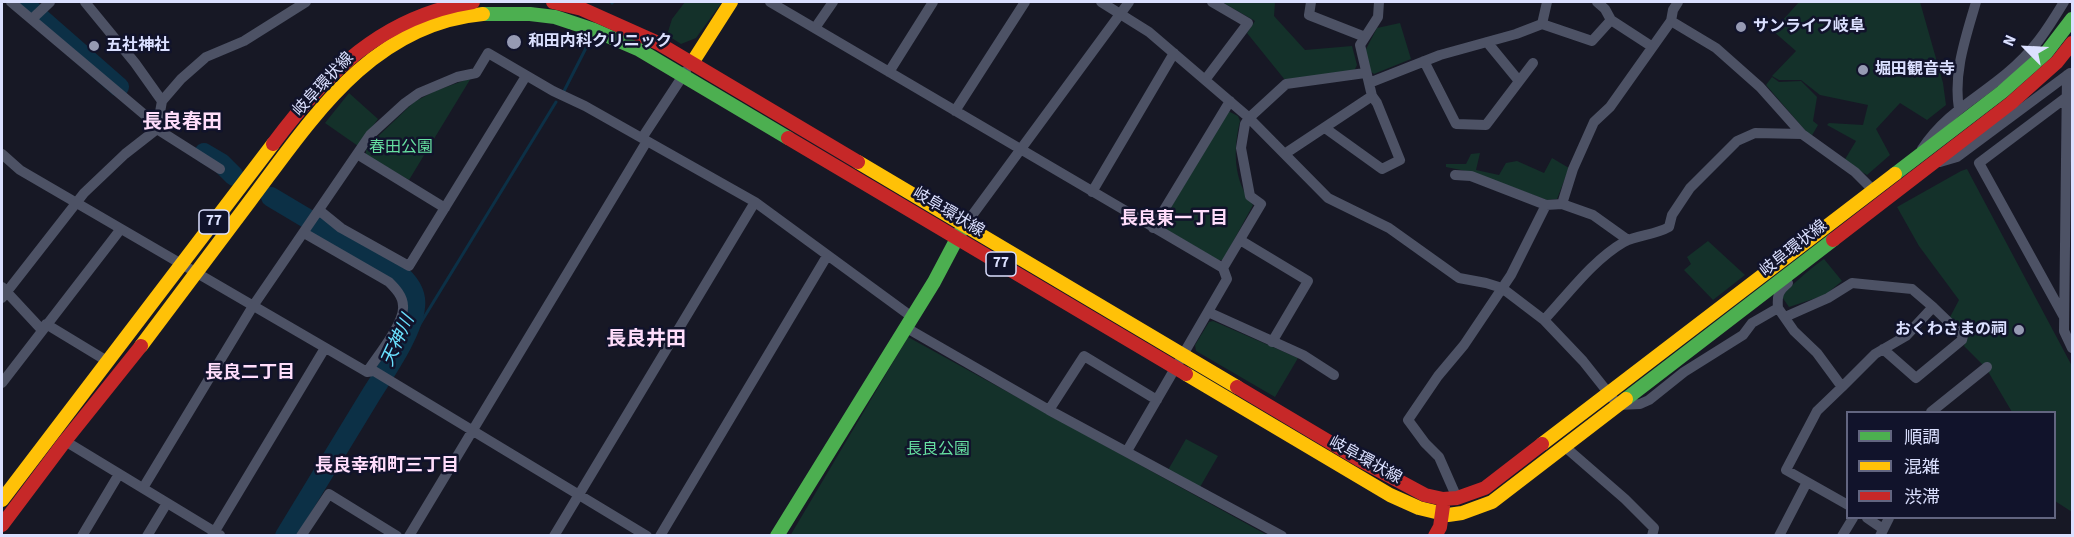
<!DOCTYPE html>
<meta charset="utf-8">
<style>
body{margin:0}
#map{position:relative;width:2074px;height:537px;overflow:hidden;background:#171825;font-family:"Source Sans 3","Noto Sans JP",sans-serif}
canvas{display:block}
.frame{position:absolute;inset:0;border:3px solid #dbe0ff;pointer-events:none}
.legend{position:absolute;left:1846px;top:411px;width:210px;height:108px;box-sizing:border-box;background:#11132b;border:2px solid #626580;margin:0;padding:8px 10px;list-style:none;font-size:18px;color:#dbe0ff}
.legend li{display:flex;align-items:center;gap:12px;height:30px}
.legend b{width:30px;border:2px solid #626580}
.north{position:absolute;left:1996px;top:18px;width:60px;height:60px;-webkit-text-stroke:4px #11132b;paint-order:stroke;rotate:294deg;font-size:16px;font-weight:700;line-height:24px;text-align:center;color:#dbe0ff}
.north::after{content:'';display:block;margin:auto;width:21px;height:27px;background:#dbe0ff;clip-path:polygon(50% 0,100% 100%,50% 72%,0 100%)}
</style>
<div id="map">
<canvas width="2074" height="537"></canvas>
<div class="frame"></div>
<ul class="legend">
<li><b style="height:8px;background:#4caf50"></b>順調</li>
<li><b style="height:8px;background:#ffc107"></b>混雑</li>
<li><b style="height:8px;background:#c62828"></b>渋滞</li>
</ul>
<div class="north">N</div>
</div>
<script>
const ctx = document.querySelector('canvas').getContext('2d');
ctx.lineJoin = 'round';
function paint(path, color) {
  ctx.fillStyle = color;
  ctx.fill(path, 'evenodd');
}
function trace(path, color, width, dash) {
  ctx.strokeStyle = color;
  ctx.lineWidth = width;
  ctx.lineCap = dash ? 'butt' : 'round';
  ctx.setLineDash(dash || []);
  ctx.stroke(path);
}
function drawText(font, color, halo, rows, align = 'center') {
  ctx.font = font + ' "Source Sans 3","Noto Sans JP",sans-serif';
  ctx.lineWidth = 5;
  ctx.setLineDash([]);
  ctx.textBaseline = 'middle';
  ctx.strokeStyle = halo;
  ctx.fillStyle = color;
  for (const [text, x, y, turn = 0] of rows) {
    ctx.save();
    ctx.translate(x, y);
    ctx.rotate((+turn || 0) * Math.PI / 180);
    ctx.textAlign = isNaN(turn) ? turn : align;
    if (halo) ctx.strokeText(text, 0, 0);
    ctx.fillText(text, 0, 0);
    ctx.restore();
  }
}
paint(new Path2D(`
 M685,2H722L696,38L681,44L667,35L672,19Z
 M1222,2H1275L1274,16L1305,50L1352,46L1357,65L1354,71L1285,80L1247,33L1255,21Z
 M1799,2H1920L1943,83L1946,105L1927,120L1900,103L1876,129L1890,155L1867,175L1844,161L1856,141L1827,125L1829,123L1863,125L1868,105L1820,95L1801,80H1779L1772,76L1796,51L1773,31Z
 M1400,23L1411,59L1374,74L1370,71L1365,51L1377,28Z
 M1772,77L1779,82L1801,81L1817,97L1813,121L1818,125L1811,137L1766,85Z
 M471,78L409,180L366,155V150L370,144L414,102L435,91Z
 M349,93L378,119L358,146L325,123Z
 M1228,111L1238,116L1240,121C1233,150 1233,181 1253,205L1223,260H1218L1160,226Z
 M1480,153L1476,170L1499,175L1506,163L1517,161L1544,173L1552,158L1569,168L1557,199L1547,200L1471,172L1446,167V164H1466L1471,154Z
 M1967,169L2072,366V512L2055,501L2054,412H2012L1986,368L1964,346L1968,337L1949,319L1959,300L1919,246L1897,207L1961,171Z
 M1708,241L1745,275L1713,300L1684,270L1691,264L1687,257Z
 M1824,259L1842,281L1825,295L1789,307L1782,297C1786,289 1815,265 1824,259Z
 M1213,321L1298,358L1275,397L1196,351L1195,345L1209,322Z
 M908,337L1267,535L790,536Z
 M1186,439L1218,456L1200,487L1168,470Z`), '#14312a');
trace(new Path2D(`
 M612,3L613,2
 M563,93L588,44
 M403,340L412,337L556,102`), '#0c3046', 3);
trace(new Path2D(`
 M22,2L119,87
 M204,153L221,163L234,176
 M271,197L397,272C408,281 417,293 415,307C413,332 385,372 372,393C343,441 314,488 285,536`), '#0c3046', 20);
trace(new Path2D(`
 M11,2L152,121L157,129L220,169
 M85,2L135,63L162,101
 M770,2L1223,268L1227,279L1127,451
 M1101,2L1149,32L1247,116L1328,198L1389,228L1459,278L1486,283L1502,288L1544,320L1583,361L1618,405L1640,404L1649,400L1684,372L1743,335L1752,323L1778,308L1794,331L1817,353L1842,387L1817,411L1786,470L1848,505
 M1311,2L1309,15L1365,37
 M1597,2L1605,9L1611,20L1651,46
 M32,19L50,2
 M1671,21L1716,48L1760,87L1802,134L1855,172L1873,190
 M1542,24L1547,2
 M815,28L833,2
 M1487,42L1519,81
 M1424,61L1456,124L1486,125L1533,63
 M889,72L933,2
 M2067,75L2064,331L2072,348
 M1205,80L1248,23L1212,2
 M1369,83L1440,55L1516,34L1542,24L1592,41L1611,20
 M1959,109C1953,72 1966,37 1976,2
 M955,111L1025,2
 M1325,128L1382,169L1400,160L1377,103L1372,96L1360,45L1378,17L1379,2
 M642,138L686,71
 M1922,149C1945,114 1976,99 2007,73C2033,52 2047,30 2064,2
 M1286,153L1372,96
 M2,154L20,170L367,372L374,371L647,536
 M357,154L445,208
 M1940,162L1957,157L2070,73
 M1455,175L1471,176L1546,205L1562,204L1593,215L1628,240
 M1092,192L1174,53
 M1562,204L1573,169L1594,122L1610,107L1671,21L1673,10L1678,2
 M320,211L341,228L409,266L526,76
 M965,225L1129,2
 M1153,228L1230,101
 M304,233L389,282C395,288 403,296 403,306C405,323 376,358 367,372
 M1240,240L1308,281L1272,342
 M1223,268L1261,204L1250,196L1241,148L1245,124L1249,118L1286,84L1365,73
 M2,287L42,330
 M2,298L84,193L125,154L157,129L162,101L181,79L206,57L244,41L306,2
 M1778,308C1777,296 1778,291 1788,283
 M1208,312L1303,355L1334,375
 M1785,317L1828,298L1852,283L1912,289L1933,307
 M2064,317L1979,163L2072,93
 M1544,320C1569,293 1593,260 1624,242C1638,235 1655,235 1669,227L1672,215L1690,188L1737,141L1755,133L1802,134
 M46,324L107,361
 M905,327L1049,410L1282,536
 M2,383L120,230
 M1842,387L1875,354L1906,336L1933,307L1963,336L1962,340L1916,378L1883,349
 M1049,410L1084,356L1157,400
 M1931,412L1987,367
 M65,441L220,535
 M1564,446L1625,499L1654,528L1652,536
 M143,488L253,306L370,135L405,103L419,93L457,77L476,73L488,53L553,91L585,106L755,202L912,317
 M1457,498L1439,457L1425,443L1408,420L1438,376L1464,345L1511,275L1546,205
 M1867,518L1883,529
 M82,536L119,474
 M147,536L167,503
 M212,536L325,348
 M301,536L329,494L397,536
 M409,536L647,141
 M554,536L755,202
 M660,536L827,256
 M1779,536L1807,482
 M1842,536L1853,518
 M1880,536L1889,518`), '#4d5265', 10);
trace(new Path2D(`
 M483,14H530L555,17L594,30L638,49L788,138
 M1895,174L2002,92L2046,53L2072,19
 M1626,399L1833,240
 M777,536L934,282L962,229`), '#4caf50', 14);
trace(new Path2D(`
 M692,63L731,2
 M858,162L1237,387
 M141,346C177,298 214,249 250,201C311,120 371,24 483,14
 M1186,374L1390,495L1419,508L1448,515L1462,513L1492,502L1626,399
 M1542,444L1895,174
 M2,500L273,144`), '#ffc107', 14);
trace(new Path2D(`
 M553,2L582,9L658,43L858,162
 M788,138L1186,374
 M273,144C326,73 382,16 473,2
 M1833,240L2011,103L2057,62L2072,43
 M1237,387L1358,459L1425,495L1443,499L1457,498L1485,488L1542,444
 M2,525L65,441L141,346
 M1435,536L1440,527L1443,506`), '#c62828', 14);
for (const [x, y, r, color] of [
 [1741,27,6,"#969ab3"],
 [514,42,8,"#969ab3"],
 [94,46,6,"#969ab3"],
 [1863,70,6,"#969ab3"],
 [2019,330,6,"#969ab3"]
]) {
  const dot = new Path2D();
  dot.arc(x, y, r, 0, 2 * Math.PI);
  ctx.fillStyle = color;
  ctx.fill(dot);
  trace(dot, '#11132b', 2);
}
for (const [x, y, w] of [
 [214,222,30],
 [1001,264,30]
]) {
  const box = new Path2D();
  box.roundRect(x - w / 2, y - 12, w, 24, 4.5);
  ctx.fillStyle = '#11132b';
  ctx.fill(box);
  trace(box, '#dbe0ff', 1.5);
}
drawText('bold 15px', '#dbe0ff', null, [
 ["77",214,222],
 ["77",1001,264]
]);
drawText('bold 16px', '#dbe0ff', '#11132b', [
 ["サンライフ岐阜",1753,27],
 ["和田内科クリニック",528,42],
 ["五社神社",106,46],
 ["堀田観音寺",1875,70],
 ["おくわさまの祠",2007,330,"right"]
], 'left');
drawText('16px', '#dbe0ff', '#11132b', [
 ["岐阜環状線",324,85,-47],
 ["岐阜環状線",948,213,31],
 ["岐阜環状線",1794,249,-38],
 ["岐阜環状線",1365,461,29]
]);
drawText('16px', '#66e0a1', '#11132b', [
 ["春田公園",401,148],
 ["長良公園",938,450]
]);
drawText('bold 18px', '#ffddfb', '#11132b', [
 ["長良東一丁目",1174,220],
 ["長良二丁目",250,374],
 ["長良幸和町三丁目",387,467]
]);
drawText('italic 18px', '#6ae0fe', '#11132b', [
 ["天神川",399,341,-65]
]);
drawText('bold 20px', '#ffddfb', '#11132b', [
 ["長良春田",182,124],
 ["長良井田",646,341]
]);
</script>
